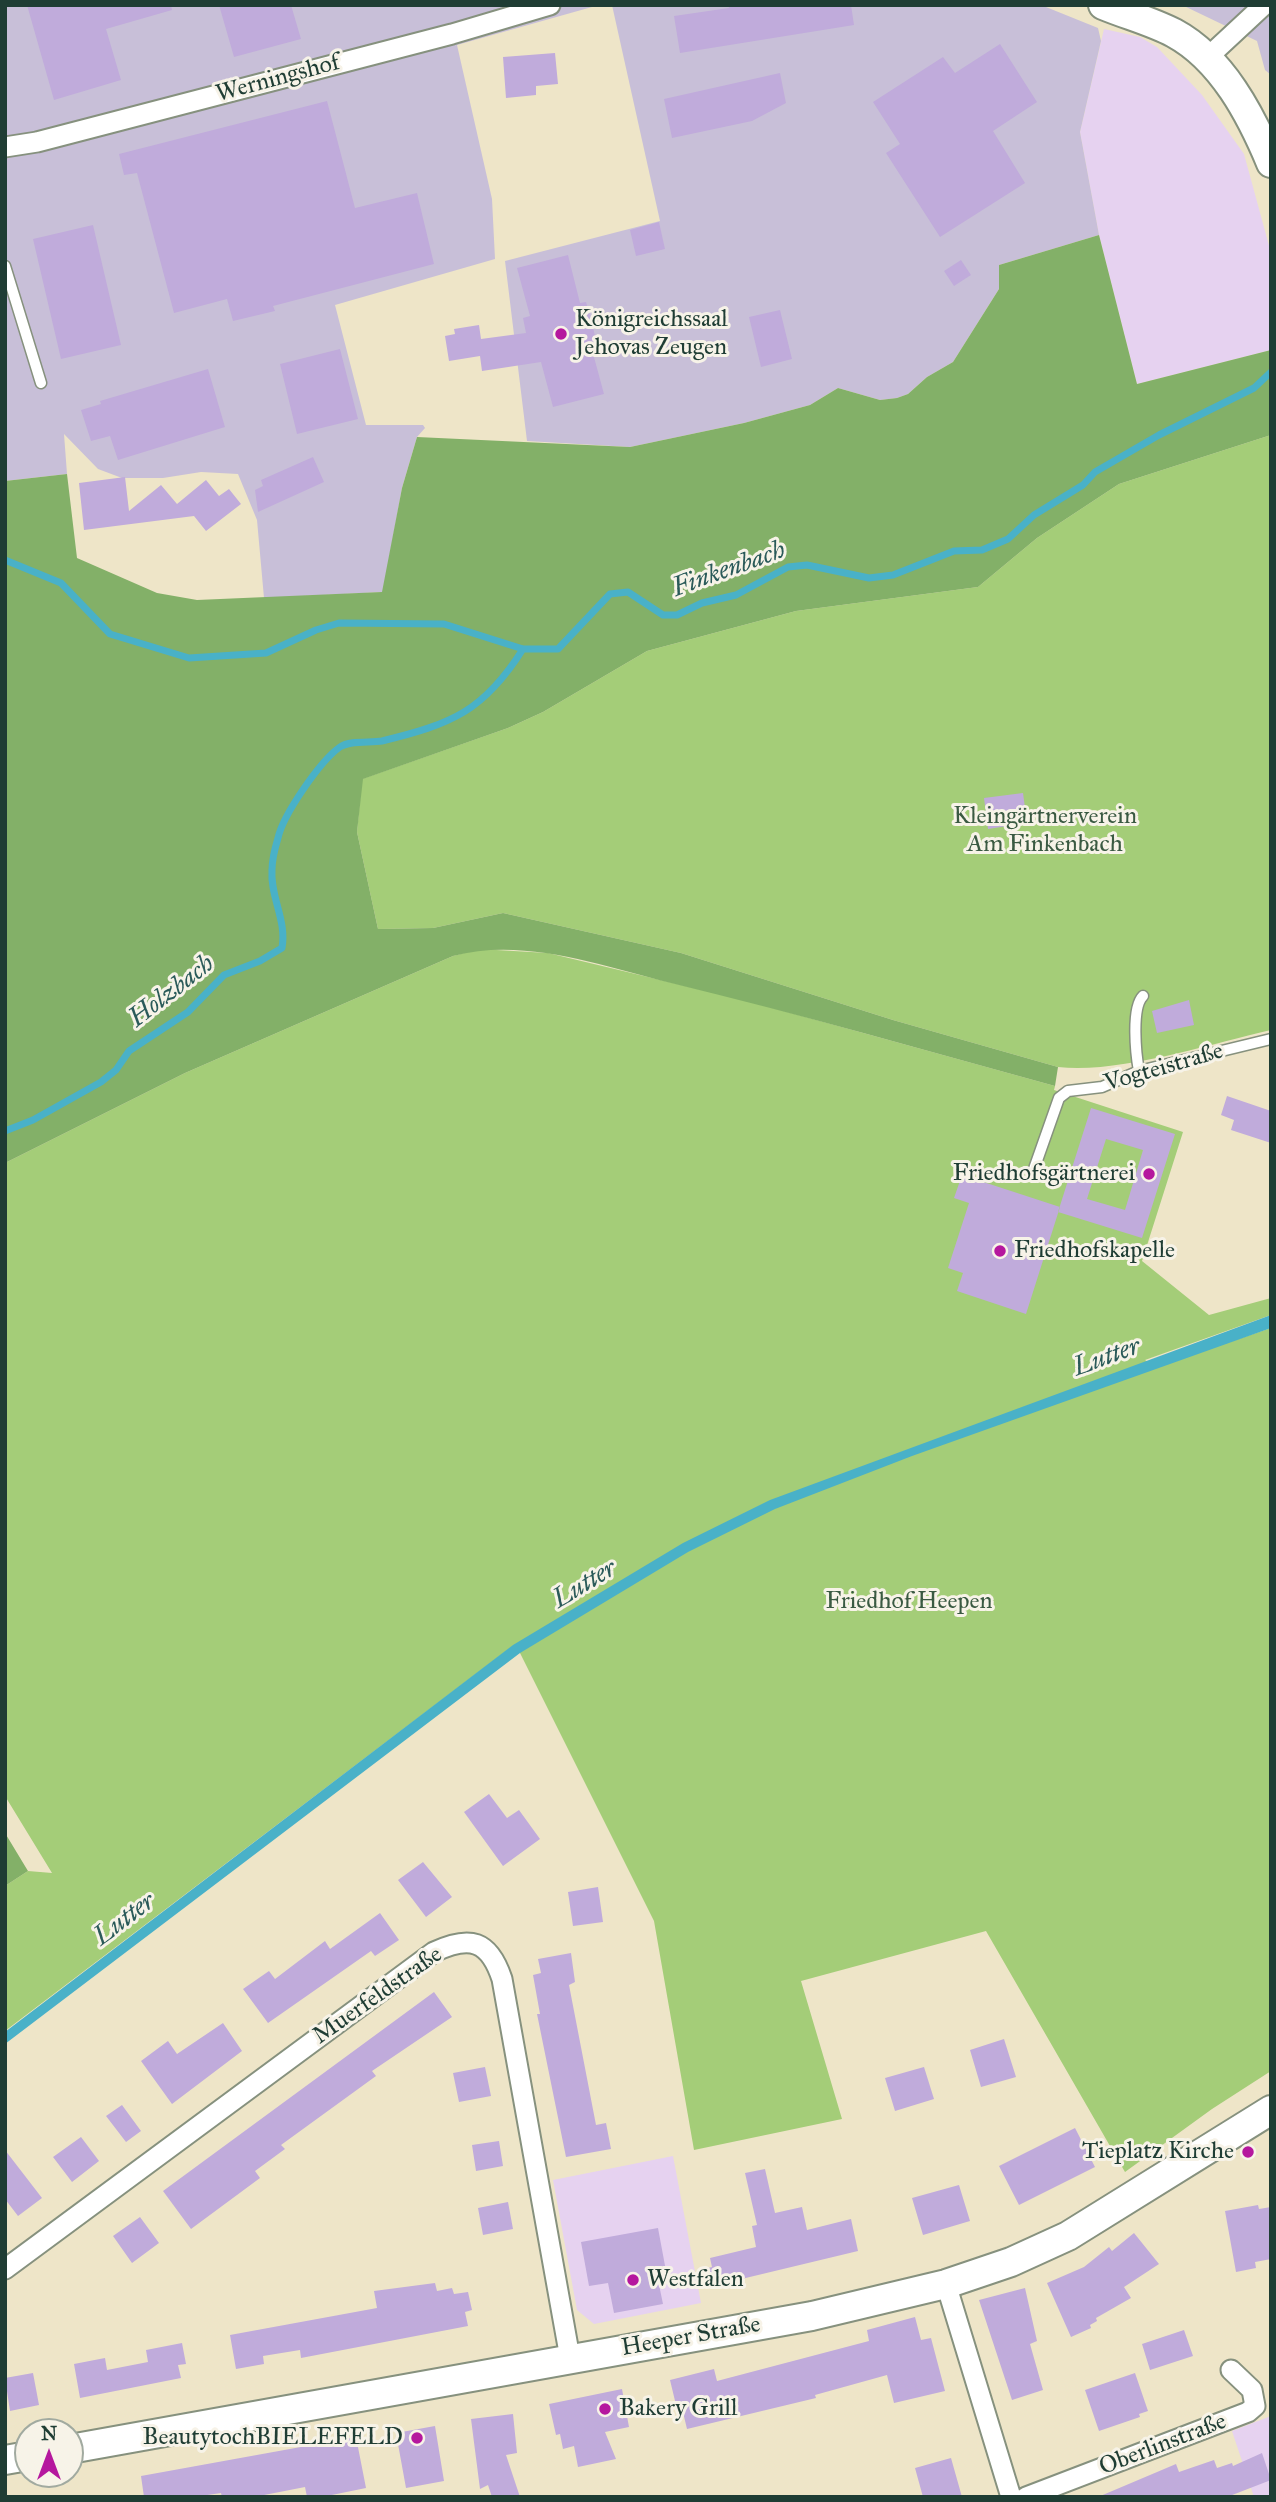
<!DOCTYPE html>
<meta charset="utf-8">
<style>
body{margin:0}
#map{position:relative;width:1276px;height:2502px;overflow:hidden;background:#eee5c8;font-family:"IM FELL Great Primer",serif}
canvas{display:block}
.frame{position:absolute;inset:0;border:7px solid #1f3d34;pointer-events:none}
.north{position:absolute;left:14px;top:2418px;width:70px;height:70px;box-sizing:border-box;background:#f7f3e8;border:2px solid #a1aaa0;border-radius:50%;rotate:0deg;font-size:19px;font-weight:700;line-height:28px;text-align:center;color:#1f3d34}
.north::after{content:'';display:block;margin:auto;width:24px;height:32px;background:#b5179e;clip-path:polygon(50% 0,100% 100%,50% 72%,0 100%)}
</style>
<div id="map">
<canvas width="1276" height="2502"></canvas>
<div class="frame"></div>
<div class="north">N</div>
</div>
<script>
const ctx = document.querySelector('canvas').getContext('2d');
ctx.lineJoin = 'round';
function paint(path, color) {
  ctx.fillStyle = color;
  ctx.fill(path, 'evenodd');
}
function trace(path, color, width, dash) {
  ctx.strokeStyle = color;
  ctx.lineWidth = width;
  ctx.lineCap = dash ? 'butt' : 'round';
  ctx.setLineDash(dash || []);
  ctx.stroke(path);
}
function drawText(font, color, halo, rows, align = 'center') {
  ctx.font = font + ' "IM FELL Great Primer",serif';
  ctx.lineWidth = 6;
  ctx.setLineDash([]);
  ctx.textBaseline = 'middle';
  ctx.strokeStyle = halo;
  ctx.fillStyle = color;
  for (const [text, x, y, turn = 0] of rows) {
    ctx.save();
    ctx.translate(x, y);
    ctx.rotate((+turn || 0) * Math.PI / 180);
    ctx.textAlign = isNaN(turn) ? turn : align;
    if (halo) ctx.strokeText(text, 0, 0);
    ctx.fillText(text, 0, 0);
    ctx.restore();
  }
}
paint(new Path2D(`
 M1104,29L1140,37L1157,47L1202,95L1244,154L1271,253V350L1137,384L1099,235L1080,132Z
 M673,2156L701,2303L594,2324L577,2310L553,2180Z
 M1271,2416V2497H1254L1232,2431Z`), '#e6d2f0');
paint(new Path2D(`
 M5,5H599L457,45L492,199L495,259L335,305L366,425H423L425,428L417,437L402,488L383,592L264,598L257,520L238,474L201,472L163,478H122L98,469L64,434L67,474L5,481Z
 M612,5H1041L1098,28L1101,41L1080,132L1099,235L999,265V289L953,362L927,377L908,394L897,398L880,400L838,388L810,405L744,423L630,447L527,441L505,261L660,221Z
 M1182,5H1271V75L1265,70L1257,41Z`), '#c8bfd8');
paint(new Path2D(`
 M1271,435V1030C1209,1044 1119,1074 1058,1067L893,1020L681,953L503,913L433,928L378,929L357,832L362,779L508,728L543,712L647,651L796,611L978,587L1037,538L1119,484Z
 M479,949L548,953L744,1000L1055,1086L1054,1090L1183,1132L1142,1261L1209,1315L1271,1298V1315L1145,1360L1155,1367L1271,1328V2071L1212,2109L1125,2172L986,1931L801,1981L842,2119L694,2150L654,1921L520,1653L514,1645L5,2031V1886L28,1871L52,1873L5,1796V1163L185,1073L453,956Z`), '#a4cd78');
paint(new Path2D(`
 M1099,235L1137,384L1271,350V435L1119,484L1037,538L978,587L796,611L647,651L543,712L508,728L363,779L357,832L378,929L433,928L503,913L681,953L893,1020L1058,1067L1055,1086C927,1051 800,1014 671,983C602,966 524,937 453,956L185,1073L5,1163V481L67,474L77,558L157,593L197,600L382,592L402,488L417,437L630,447L744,423L810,405L838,388L880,400L897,398L908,394L927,377L953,362L999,289V265Z
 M5,1833L28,1871L5,1886Z`), '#83b068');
paint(new Path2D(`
 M1271,1315V1328L912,1456L775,1509L688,1552L520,1653L5,2044V2032L513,1645L683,1543L770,1500Z`), '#49b1c8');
trace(new Path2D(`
 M5,560L61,583L110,634L189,658L266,653L316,630L339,623L444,624L523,649H558L610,594L628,592L663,615H677L702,603L736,595L788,567L807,565L869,578L893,575L954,551L982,550L1008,539L1034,515L1083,485L1095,472L1159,435L1254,388L1271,372
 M5,1131L33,1120L101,1082L116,1070L129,1051L188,1012L224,975L260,961L282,948C287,920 270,897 272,870C272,860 275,848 278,838C283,815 320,761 340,747C350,740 370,743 382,741C452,724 484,711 523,649`), '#49b1c8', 7);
paint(new Path2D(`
 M27,5H171L172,10L106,29L121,80L54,100Z
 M219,5H291L301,39L234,57Z
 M728,5H851L854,25L680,53L674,16L729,8Z
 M1000,44L1037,102L993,131L1025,183L940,237L886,153L900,144L873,102L943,57L955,73Z
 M555,53L558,84L536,86V95L506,98L503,57Z
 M780,73L786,103L752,121L672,138L664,99Z
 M327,101L355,208L417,193L434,264L273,306L275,311L233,321L227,299L174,313L137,173L124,175L119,154Z
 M659,222L665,249L636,256L630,230Z
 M93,225L121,345L61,359L33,239Z
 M568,255L580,303L586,302L592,323L597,345L591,346L604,394L553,407L541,362L482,371L480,356L449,361L445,336L455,334L454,329L479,325L481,339L526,333L523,318L530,316L517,268Z
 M961,260L971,275L954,286L944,271Z
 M780,310L792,359L761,367L749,317Z
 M340,349L358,419L297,434L280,364Z
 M208,369L225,427L118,460L110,436L91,441L81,410L101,404L100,401Z
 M313,457L324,482L258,512L255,490L263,486L261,480Z
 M125,477L129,511L161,485L177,504L206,480L219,496L229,489L241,504L206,531L194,516L84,530L79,483Z
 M1023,793L1027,823L988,829L984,798Z
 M1189,1000L1194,1025L1157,1033L1152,1011Z
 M1227,1096L1271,1111V1143L1231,1130L1234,1120L1221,1115Z
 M1091,1108L1175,1134L1142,1238L1058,1212ZM1106,1139L1143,1150L1125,1210L1087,1199Z
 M962,1175L1060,1207L1026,1314L957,1291L963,1273L948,1268L969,1203L954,1198Z
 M489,1794L507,1818L519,1810L540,1839L503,1866L464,1812Z
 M423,1862L452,1897L426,1917L398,1880Z
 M598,1887L603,1922L573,1926L568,1892Z
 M380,1913L399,1940L375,1956L371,1951L268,2023L243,1989L269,1971L275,1979L325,1941L330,1949Z
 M571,1953L575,1982L569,1985L596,2125L606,2123L611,2149L566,2157L537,2014H540L533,1975L541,1973L538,1959Z
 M434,1992L452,2017L372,2071L376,2076L281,2145L285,2149L255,2171L260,2178L191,2229L163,2191Z
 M223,2023L242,2051L172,2104L141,2061L168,2041L177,2054Z
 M1004,2039L1016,2077L981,2087L970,2050Z
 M485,2067L491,2096L459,2102L453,2073Z
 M924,2067L934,2099L895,2111L885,2078Z
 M122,2105L141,2131L126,2142L106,2116Z
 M1075,2128L1095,2167L1019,2205L999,2166Z
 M81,2137L99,2161L72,2182L53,2157Z
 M499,2141L503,2166L476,2171L472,2145Z
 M5,2150L42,2198L18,2216L5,2199Z
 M765,2169L775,2213L802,2207L807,2230L851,2219L858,2251L704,2288L700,2270L712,2267L710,2258L756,2247L752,2226L757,2225L745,2173Z
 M959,2185L970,2221L923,2235L912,2198Z
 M508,2202L513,2229L483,2235L478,2208Z
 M1258,2205L1259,2209L1271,2207V2259L1255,2262L1256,2268L1236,2272L1225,2211Z
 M140,2217L159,2243L132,2263L113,2236Z
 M658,2228L666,2271L657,2275L663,2304L614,2313L608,2283L589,2286L581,2242Z
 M1134,2233L1159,2264L1124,2287L1131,2298L1096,2318L1097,2321L1090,2325L1091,2328L1071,2337L1047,2283L1084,2267L1109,2247L1112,2251Z
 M435,2283L437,2291L452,2288L454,2294L468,2292L472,2310L465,2312L468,2326L301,2358L300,2350L263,2356L264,2364L236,2369L230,2335L377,2308L374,2291Z
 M1025,2288L1037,2341L1030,2344L1043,2390L1012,2400L979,2300Z
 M915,2317L921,2340L931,2338L945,2391L894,2403L887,2375L815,2395L816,2398L687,2429L681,2404L676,2405L670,2380L714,2369L717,2381L869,2341L867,2330Z
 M1184,2330L1193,2356L1150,2370L1142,2344Z
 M182,2343L186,2364L178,2365L181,2378L80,2398L74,2364L105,2358L107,2370L148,2362L146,2350Z
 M33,2373L39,2405L10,2411L5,2378Z
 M1135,2373L1148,2411L1139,2414L1140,2417L1099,2431L1085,2390Z
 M622,2389L629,2427L605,2432L616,2459L578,2467L574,2446L563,2449L560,2434L556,2435L549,2404Z
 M513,2414L517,2453L506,2455L520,2497H492L488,2485L480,2489L471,2419Z
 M435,2426L444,2481L406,2488L396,2433Z
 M356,2437L366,2488L322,2497H307L305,2487L254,2497H222L221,2493L194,2497H144L141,2476Z
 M1262,2453L1271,2480L1227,2497H1098L1176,2464L1179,2472L1214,2460L1217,2468L1232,2463L1233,2466Z
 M951,2458L962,2497H923L915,2468Z`), '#c0abdb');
const lane = new Path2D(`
 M5,266L41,383
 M1139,1071C1136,1055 1131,1008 1143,996
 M1034,1169L1059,1098L1068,1091L1102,1087L1139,1071L1271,1039`);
const street = new Path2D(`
 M1207,58L1264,5
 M5,147L37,142L452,34L550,5
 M5,2269L434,1952C470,1935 489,1940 502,1979L570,2358
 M946,2284L1011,2497
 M1026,2497L1248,2412L1255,2406L1252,2390L1231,2370`);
const secondary = new Path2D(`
 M1103,5C1127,15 1151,21 1174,33C1222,59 1251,115 1271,163
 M70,2449L812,2316L946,2284L1011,2262L1068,2236L1271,2110
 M5,2460L28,2456`);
trace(lane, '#86917e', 13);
trace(street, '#86917e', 23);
trace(secondary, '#86917e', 32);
trace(lane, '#fff', 10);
trace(street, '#fff', 19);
trace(secondary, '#fff', 28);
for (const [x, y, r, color] of [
 [561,334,7,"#b5179e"],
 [1149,1174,7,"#b5179e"],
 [1000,1251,7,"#b5179e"],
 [1248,2152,7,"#b5179e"],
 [633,2280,7,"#b5179e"],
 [605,2409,7,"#b5179e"],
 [417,2438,7,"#b5179e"]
]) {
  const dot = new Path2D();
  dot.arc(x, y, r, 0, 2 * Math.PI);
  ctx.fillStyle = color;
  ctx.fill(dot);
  trace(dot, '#f7f3e8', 2.5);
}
drawText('24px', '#1f3d34', '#f7f3e8', [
 ["Werningshof",278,79,-15],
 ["Vogteistraße",1164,1068,-16],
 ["Muerfeldstraße",378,1996,-35],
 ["Heeper Straße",691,2337,-10],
 ["Oberlinstraße",1163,2445,-21]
]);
drawText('24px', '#1f3d34', '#f7f3e8', [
 ["Königreichssaal",575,320],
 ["Jehovas Zeugen",575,348],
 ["Friedhofsgärtnerei",1135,1174,"right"],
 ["Friedhofskapelle",1014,1251],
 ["Tieplatz Kirche",1234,2152,"right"],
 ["Westfalen",647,2280],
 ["Bakery Grill",619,2409],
 ["BeautytochBIELEFELD",403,2438,"right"]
], 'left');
drawText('24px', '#3a5a42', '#f7f3e8', [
 ["Kleingärtnerverein",1045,817],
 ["Am Finkenbach",1045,845],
 ["Friedhof Heepen",909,1602]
]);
drawText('italic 26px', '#2a5a59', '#f7f3e8', [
 ["Finkenbach",729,570,-20],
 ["Holzbach",172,992,-38],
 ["Lutter",1107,1358,-20],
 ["Lutter",585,1585,-31],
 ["Lutter",125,1920,-37]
]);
</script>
